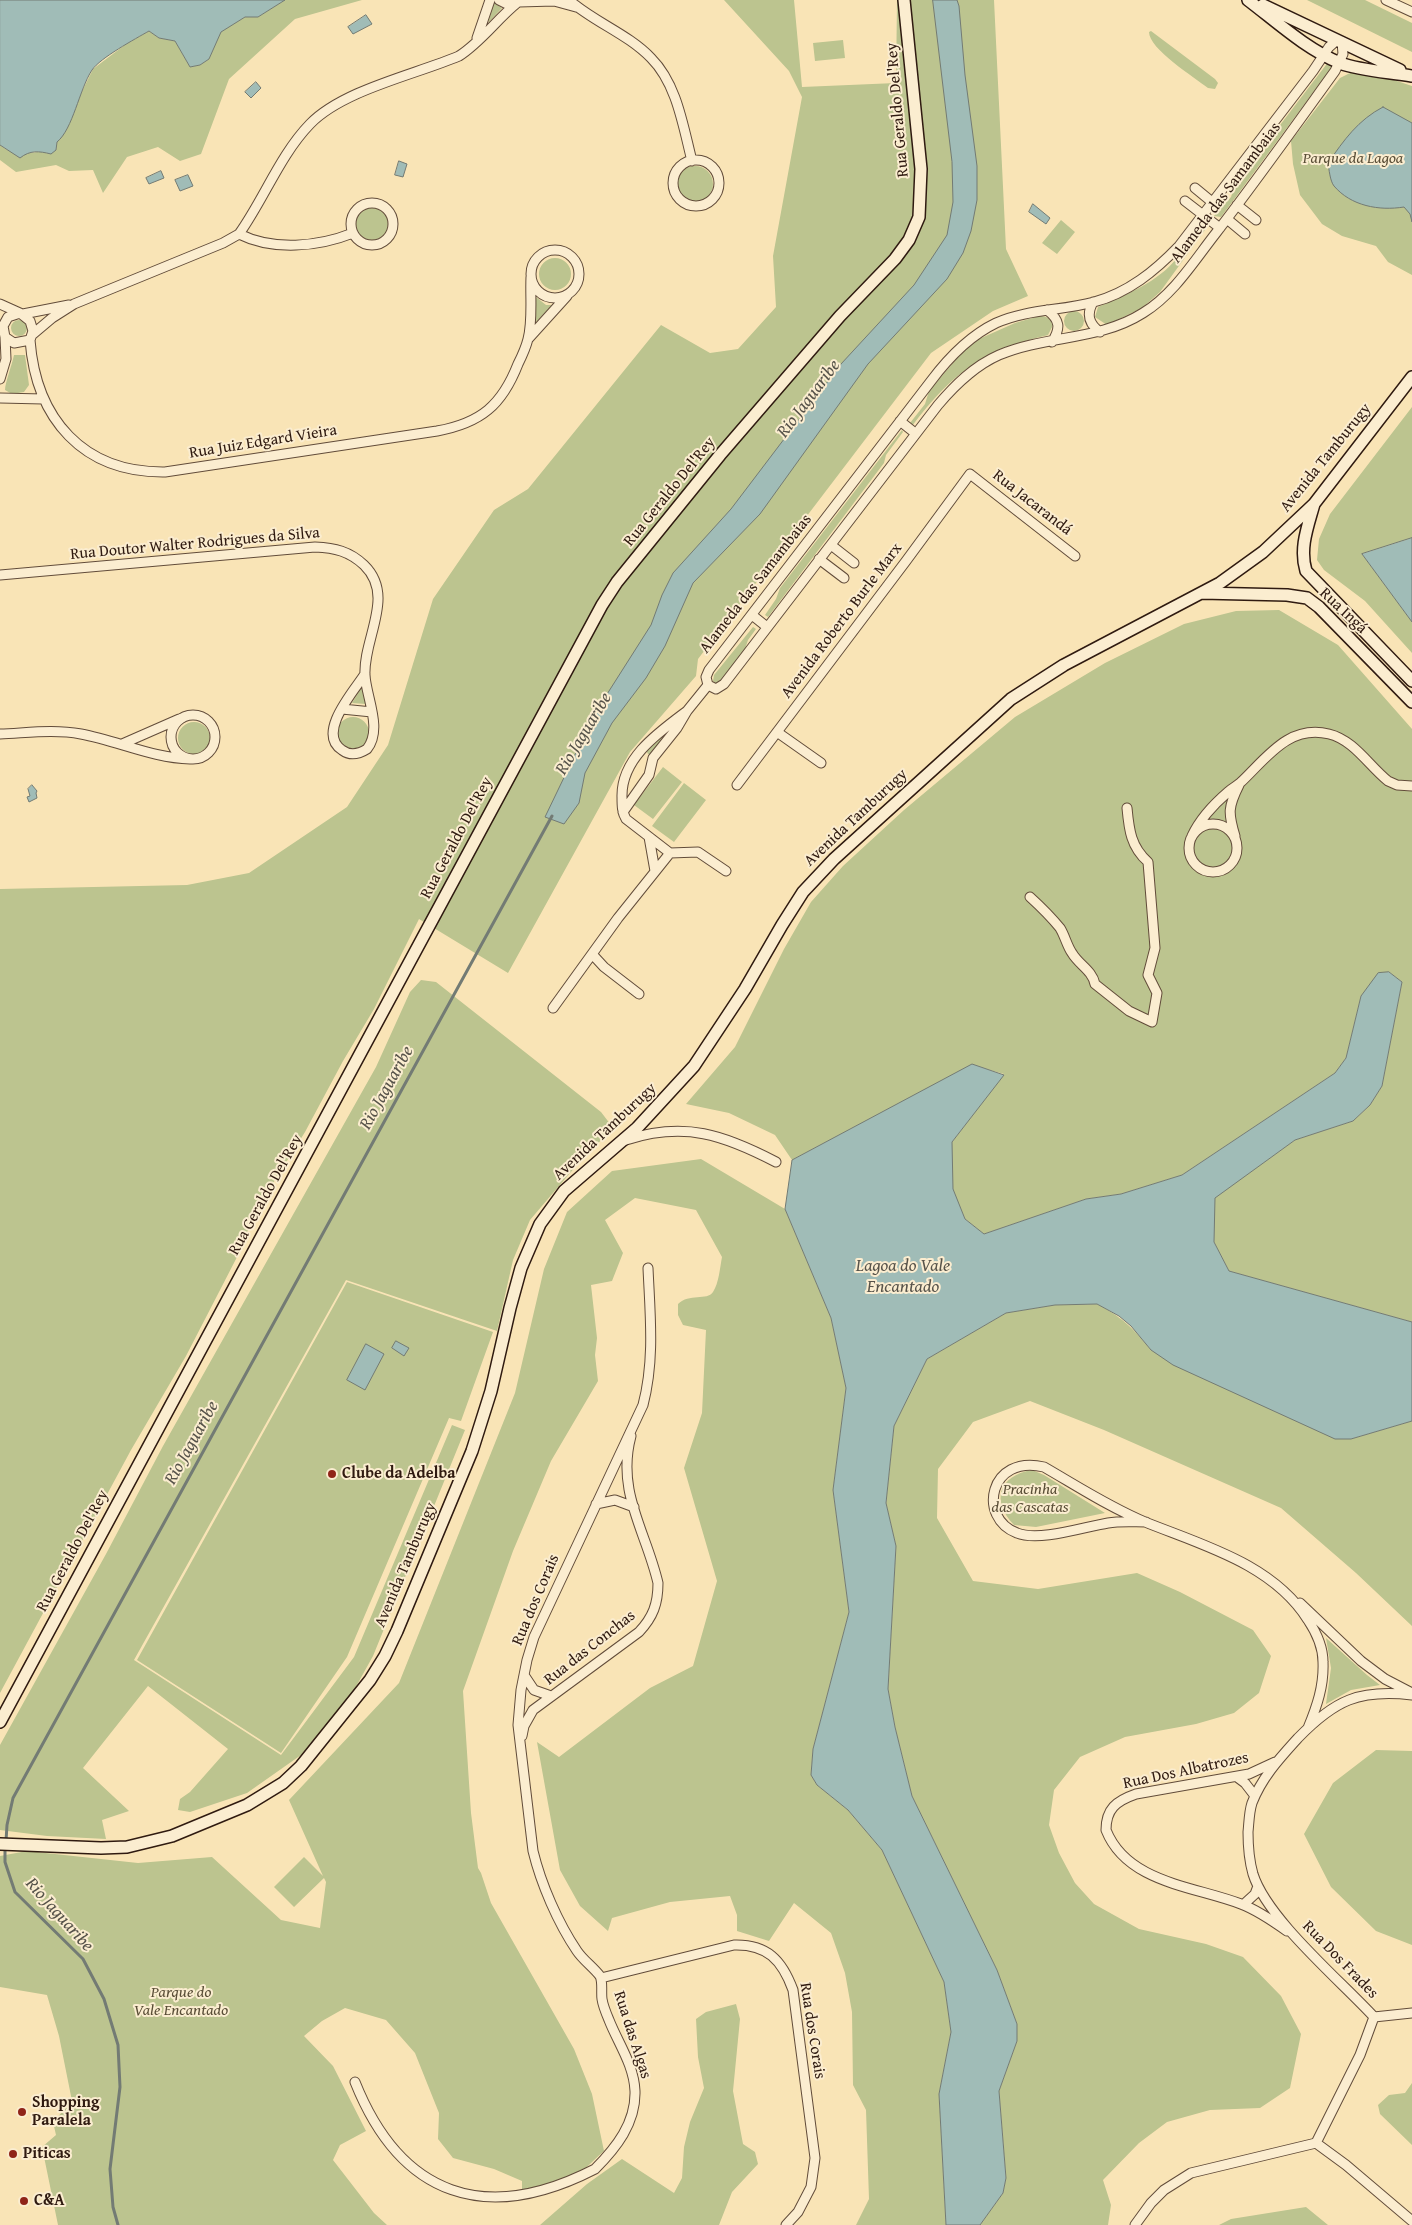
<!DOCTYPE html>
<meta charset="utf-8">
<style>
body{margin:0}
canvas{display:block;background:#f9e4b6}
</style>
<canvas width="1412" height="2225"></canvas>
<script>
const ctx = document.querySelector('canvas').getContext('2d');
ctx.lineJoin = 'round';
function paint(path, color) {
  ctx.fillStyle = color;
  ctx.fill(path, 'evenodd');
}
function trace(path, color, width, dash) {
  ctx.strokeStyle = color;
  ctx.lineWidth = width;
  ctx.lineCap = dash ? 'butt' : 'round';
  ctx.setLineDash(dash || []);
  ctx.stroke(path);
}
function drawText(font, color, halo, rows, align = 'center') {
  ctx.font = font + ' "Gentium Book Plus",serif';
  ctx.lineWidth = 4;
  ctx.setLineDash([]);
  ctx.textBaseline = 'middle';
  ctx.strokeStyle = halo;
  ctx.fillStyle = color;
  for (const [text, x, y, turn = 0] of rows) {
    ctx.save();
    ctx.translate(x, y);
    ctx.rotate((+turn || 0) * Math.PI / 180);
    ctx.textAlign = isNaN(turn) ? turn : align;
    if (halo) ctx.strokeText(text, 0, 0);
    ctx.fillText(text, 0, 0);
    ctx.restore();
  }
}
paint(new Path2D(`
 M285,0H362L295,19L229,79L201,154L180,161L158,147L127,157L103,193L93,170L69,171L56,165L16,172L0,160V145C16,159 36,151 56,150L57,142L93,69L126,44L149,31L159,38L175,41L190,67L200,65L209,59L220,32L245,17H258Z
 M724,0H794L802,87L896,83L897,0H994L1006,249L1028,296L993,311L931,353L698,659L696,676L630,752L508,973L419,919L374,1009L343,1061L305,1132L257,1209L236,1259L186,1356L131,1450L0,1693V889L187,885L249,873L347,807L388,745L433,599L494,510L528,489L661,325L710,353L738,349L776,307L773,256L802,97L789,71Z
 M1307,0H1365L1412,23V52Z
 M494,3L502,8L488,23Z
 M1151,31L1215,79L1218,83L1215,89L1208,88C1194,77 1149,49 1149,32Z
 M843,40L845,58L815,61L813,43Z
 M1329,61L1333,64L1332,67L1221,217L1214,216L1231,197L1235,184Z
 M1352,72L1394,80L1412,86V275L1388,262L1376,246L1342,236L1322,224L1300,195L1293,164L1291,141L1340,78Z
 M677 184a18 18 0 1 1 36 0a18 18 0 1 1-36 0Z
 M356 224a16 16 0 1 1 32 0a16 16 0 1 1-32 0Z
 M1061,220L1075,232L1057,254L1042,243Z
 M1200,226L1205,230L1160,292L1142,308L1107,325L1095,317L1098,307C1126,295 1158,282 1177,258C1185,248 1193,237 1200,226Z
 M539 274a16 16 0 1 1 32 0a16 16 0 1 1-32 0Z
 M536,297L546,305H552L535,323Z
 M1064 321a10 10 0 1 1 20 0a10 10 0 1 1-20 0Z
 M1039,316C1047,316 1050,318 1053,325L1048,335C982,351 953,372 912,426L910,423L925,404L929,391L965,349L979,339L1015,323Z
 M11 328a8 8 0 1 1 16 0a8 8 0 1 1-16 0Z
 M14,355H25L29,385L24,392L12,394L5,390C5,383 12,365 14,355Z
 M1412,407V538L1362,554L1412,622V653L1365,601L1324,570L1317,560L1319,539L1330,514Z
 M902,430L903,432L886,455L884,463L768,617L765,615L776,599L780,588Z
 M1279,610L1338,645L1412,729V1322L1229,1271L1214,1242V1198L1295,1140L1353,1121L1370,1105L1382,1086L1402,982L1389,972L1361,996L1346,1058L1335,1073L1182,1175L1121,1194L1086,1199L984,1234L965,1219L952,1189V1142L1004,1074L972,1065L792,1160L775,1135L729,1113L686,1104L735,1047L784,949L811,902L843,866L904,810L1015,717L1105,663L1184,624L1236,611Z
 M753,627L756,629L748,640L743,655L718,684L715,683L713,681L714,675Z
 M363,685L366,704L352,703Z
 M337 733a16 16 0 1 1 32 0a16 16 0 1 1-32 0Z
 M178 738a16 16 0 1 1 32 0a16 16 0 1 1-32 0Z
 M672,724L675,726L651,754H648L646,750Z
 M663,767L682,782L653,819L634,805Z
 M684,783L706,800L674,842L652,826Z
 M421,980L436,982L601,1112L614,1129L588,1152L530,1220L513,1260L497,1331L346,1280L134,1660L281,1755L354,1657L452,1425L465,1430L373,1656L353,1692L301,1755L247,1793L190,1812L178,1810L180,1799L190,1792L228,1749L148,1686L83,1768L129,1811L102,1820L106,1839L47,1836L0,1830V1745L106,1554L163,1446L376,1067L410,992Z
 M701,1159L785,1209L831,1318L846,1388L833,1490L849,1612L813,1749L811,1775L817,1785L848,1810L882,1850L944,1982L951,2032L939,2094L946,2225H856L869,2199L866,2110L853,2085L852,2012L845,1973L831,1933L794,1903L769,1941L737,1931V1915L730,1896L670,1902L612,1918L608,1931L580,1906L560,1870L537,1742L559,1757L650,1688L693,1666L717,1581L684,1468L702,1413L706,1330L683,1325L678,1315V1304C689,1293 707,1301 713,1292C719,1283 720,1267 722,1257L696,1210L635,1198L605,1220L623,1253L612,1281L591,1285L597,1338L595,1355L598,1381L551,1461L513,1551L463,1691L471,1813L478,1868L481,1873L491,1903L574,2049L592,2094L604,2151C577,2175 561,2198 522,2196V2181L494,2169L453,2158L438,2139L439,2113L415,2053L386,2020L345,2008L322,2021L304,2036L333,2066L366,2131L340,2145L333,2160L374,2213L387,2225H58L42,2147L56,2135L53,2122L72,2101L59,2036L47,1995L0,1987V1856L27,1851L138,1863L212,1857L281,1920L320,1928L326,1882L324,1878L294,1907L274,1887L304,1857L323,1876L289,1800L399,1683L515,1393L544,1269L567,1212L612,1171Z
 M347,1282L493,1332L461,1421L449,1418L347,1657L281,1753L137,1660Z
 M1097,1304C1123,1318 1132,1327 1151,1350L1351,1439L1412,1421V1626L1356,1573L1281,1508L1104,1430L1030,1401L973,1422L938,1469L937,1518L973,1581L1038,1589L1137,1573L1180,1592L1253,1630L1271,1656L1259,1693L1234,1713L1196,1724L1125,1737L1080,1757L1054,1790L1049,1825L1059,1853L1075,1883L1094,1904L1139,1929L1206,1944L1243,1957L1281,1996L1301,2034L1290,2088L1260,2108L1210,2110L1167,2122L1139,2143L1103,2180L1111,2205L1108,2225H980L1003,2193L1006,2178L999,2091L1017,2041V2024L997,1970L912,1796L895,1727L888,1689L896,1546L886,1503L894,1426L927,1359L1006,1313L1055,1305Z
 M1032,1470L1044,1475L1105,1513L1036,1527L1014,1525C991,1501 998,1476 1032,1470Z
 M1326,1638L1367,1675L1380,1685L1351,1690L1326,1704L1331,1668Z
 M1376,1750L1412,1751V1945L1376,1931L1331,1887L1304,1834L1333,1783Z
 M736,2004L740,2019L733,2091L743,2144L755,2152L758,2164L732,2192L719,2225H540L587,2184L622,2159L674,2193L682,2178L684,2147L690,2122L704,2088L698,2057L696,2019L706,2012Z
 M1412,2083V2145L1380,2114L1378,2105L1389,2095L1405,2093Z
 M1306,2207L1328,2225H1219L1231,2219Z`), '#bcc48f');
const water = new Path2D(`
 M0,0H285L258,17H245L221,32L209,59L200,65L190,67L175,41L159,38L149,31C135,39 100,58 92,70C79,90 73,129 57,142L56,150L51,154C39,151 30,150 20,158L0,145Z
 M933,0H957L959,6L965,75L977,166V200L971,231L963,253L947,279L868,364L760,514L693,583L665,646L646,678L612,723L585,773L579,803L564,824L545,817L595,713L651,625L662,595L673,573L731,509L841,364L914,285L947,235L953,202L952,162Z
 M366,15L372,24L353,34L348,27Z
 M256,82L261,88L251,98L245,92Z
 M1383,107L1412,123V222L1410,214L1404,207C1379,211 1351,206 1334,186C1330,181 1329,169 1328,163C1344,140 1358,120 1383,107Z
 M399,161L407,164L403,177L395,175Z
 M161,171L164,178L149,184L146,178Z
 M188,175L193,186L180,191L175,180Z
 M1033,204L1050,218L1046,224L1029,212Z
 M1412,538V622L1362,554Z
 M32,785L37,791L36,793L37,798L29,802L27,797L30,796L28,789Z
 M1389,972L1402,982L1382,1086L1370,1105L1353,1121L1295,1140L1215,1198L1214,1242L1229,1271L1412,1322V1421L1351,1439H1335L1173,1365L1151,1350L1131,1326L1119,1316L1097,1304L1055,1305L1006,1313L927,1359L894,1426L886,1503L896,1546L888,1689L895,1727L912,1796L997,1970L1017,2024V2041L999,2091L1006,2178L1003,2193L980,2225H946L939,2094L951,2032L944,1982L882,1850L848,1810L817,1785L811,1775L813,1749L849,1612L833,1490L846,1388L831,1318L785,1209L792,1160L972,1064L1004,1075L952,1142L953,1189L965,1219L984,1234L1086,1199L1121,1194L1182,1175L1335,1073L1346,1058L1361,996L1378,973Z
 M396,1341L409,1348L404,1356L392,1348Z
 M366,1344L384,1354L365,1390L347,1380Z`);
paint(water, '#a0bcb7');
trace(water, '#737b74', 1);
trace(new Path2D(`
 M6,1841L7,1825L13,1798L552,816
 M5,1847V1862L15,1892L83,1959L104,1999L118,2045L120,2087L110,2169L113,2207L118,2225`), '#737b74', 3);
const street = new Path2D(`
 M499,0L507,4L517,3
 M569,0C594,22 628,34 651,58C677,84 683,126 692,161
 M1386,0L1412,12
 M519,2L554,1L576,7
 M477,38L490,0
 M1337,40L1329,47L1313,71L1179,246C1155,271 1128,293 1094,302C1061,311 1027,309 996,323C969,336 949,357 931,381L709,670L706,677L708,685L716,689L724,684L938,405C955,385 974,366 999,355C1046,335 1099,341 1143,313C1174,294 1194,261 1216,233C1257,180 1296,125 1335,71L1343,54L1342,42
 M673 183a23 23 0 1 1 46 0a23 23 0 1 1-46 0Z
 M1195,188L1212,202
 M1185,201L1220,228
 M351 224a21 21 0 1 1 42 0a21 21 0 1 1-42 0Z
 M1237,205L1256,220
 M1227,219L1245,234
 M239,234C273,251 318,247 353,233
 M531 274a24 24 0 1 1 48 0a24 24 0 1 1-48 0Z
 M1093,302C1086,315 1089,324 1100,332
 M0,304L20,313
 M1047,310C1060,320 1061,328 1052,342
 M20,313L30,321L33,331L30,340L14,343L5,337L3,326L8,317Z
 M23,314L69,305
 M33,334L52,318L74,304L223,243L239,234C264,199 280,155 310,124C343,90 414,75 459,56C481,42 497,19 517,3
 M529,338L567,296
 M30,340C36,419 83,473 165,472L437,431C481,423 502,405 518,364C522,356 526,347 528,339C533,321 530,296 531,277
 M0,379L6,359L5,337
 M0,398L43,399
 M900,421L915,433
 M831,545L854,563
 M819,559L844,578
 M0,575L315,547C335,548 349,551 364,565C396,596 363,638 365,675C366,697 383,729 367,749C359,754 350,756 342,750C316,733 354,691 365,674
 M752,615L767,627
 M342,709L372,712
 M687,711C659,732 621,758 622,797C622,805 622,813 626,819L670,853L698,852L726,871
 M171 737a22 22 0 1 1 44 0a22 22 0 1 1-44 0Z
 M777,732L821,763
 M0,734C27,733 54,729 81,734C118,741 153,758 190,759
 M122,744L179,719
 M737,785L906,561L970,474L1075,556
 M623,812L649,775L653,758L677,728L687,711L708,685
 M1189 848a24 24 0 1 1 48 0a24 24 0 1 1-48 0Z
 M1192,836C1200,819 1214,804 1228,792C1232,788 1237,786 1240,783C1266,759 1288,724 1329,734C1354,740 1369,766 1388,781L1397,785L1412,786
 M1235,836C1228,813 1228,807 1239,785
 M649,837L655,871
 M1030,897C1041,907 1051,917 1060,928C1065,936 1067,946 1072,953C1079,965 1092,970 1095,984L1129,1011L1152,1022L1157,993L1148,975L1155,948L1148,862C1131,847 1129,830 1127,808
 M592,954L604,967L639,994
 M553,1008L618,918L670,853
 M626,1140C685,1121 724,1135 776,1162
 M596,1504L615,1500L634,1507
 M1146,1522C1133,1522 1120,1521 1108,1523C1084,1527 1039,1542 1017,1533C977,1518 989,1454 1044,1467C1077,1486 1109,1507 1145,1522C1202,1545 1273,1564 1308,1620C1316,1632 1323,1647 1323,1662C1324,1686 1317,1706 1308,1728
 M1300,1603L1361,1661L1385,1679L1412,1693
 M524,1675L534,1690L551,1696
 M522,1736L524,1726L533,1710L639,1632C653,1617 658,1604 658,1583C646,1531 616,1492 631,1436
 M1275,1762L1249,1774L1136,1794C1116,1801 1106,1809 1106,1830C1127,1883 1194,1886 1241,1904C1257,1910 1273,1921 1287,1931
 M1237,1777L1245,1783L1255,1796
 M1243,1905L1255,1894L1258,1886
 M601,1978L734,1945C767,1944 782,1960 793,1990L815,2158L811,2187L798,2212L786,2225
 M1374,2017C1341,1981 1267,1919 1253,1874C1249,1860 1248,1846 1248,1832C1249,1823 1249,1812 1252,1803C1262,1777 1280,1758 1298,1738C1335,1700 1359,1689 1412,1695
 M1374,2017L1412,2013
 M355,2082C401,2197 486,2225 595,2169C616,2148 636,2123 635,2091C634,2065 618,2043 609,2020C606,2013 603,2006 602,1999C601,1992 603,1982 600,1976C593,1967 583,1960 577,1951C558,1923 541,1884 533,1851L518,1725L521,1690L527,1660L534,1637L643,1405C655,1359 650,1314 648,1268
 M1316,2143L1346,2165L1412,2221
 M1135,2225L1151,2203L1164,2190L1191,2173L1316,2143L1360,2055L1374,2017`);
const secondary = new Path2D(`
 M1248,0C1277,22 1306,49 1340,63C1361,71 1390,72 1412,76
 M1263,5L1400,70
 M1314,504C1308,526 1299,548 1306,571L1412,681
 M1202,593L1287,595L1307,598L1319,607L1412,702
 M0,1722L602,605L617,582L720,455L840,316L895,259L909,240L919,217L921,169L904,0
 M0,1844L101,1848L127,1847L172,1836L247,1805L283,1783L301,1766L370,1680L385,1656L397,1631L472,1451L491,1391L510,1308L521,1268L540,1224L564,1191L637,1128L694,1066L745,989L782,925L803,892L834,859L1011,699L1064,665L1220,583L1263,552L1314,504L1412,377`);
trace(street, '#624c3a', 11);
trace(secondary, '#2f1a10', 14);
trace(street, '#fbedd0', 9);
trace(secondary, '#fbedd0', 11);
for (const [x, y, r, color] of [
 [332,1474,5,"#8f2418"],
 [22,2112,5,"#8f2418"],
 [13,2154,5,"#8f2418"],
 [24,2201,5,"#8f2418"]
]) {
  const dot = new Path2D();
  dot.arc(x, y, r, 0, 2 * Math.PI);
  ctx.fillStyle = color;
  ctx.fill(dot);
  trace(dot, '#fbedd0', 2);
}
drawText('16px', '#2f1a10', '#fbedd0', [
 ["Rua Geraldo Del'Rey",898,110,-95],
 ["Alameda das Samambaias",1226,193,-53],
 ["Rua Juiz Edgard Vieira",263,442,-9],
 ["Avenida Tamburugy",1326,458,-51],
 ["Rua Geraldo Del'Rey",670,492,-51],
 ["Rua Jacarandá",1032,503,38],
 ["Rua Doutor Walter Rodrigues da Silva",195,544,-5],
 ["Alameda das Samambaias",756,584,-52],
 ["Rua Ingá",1343,611,43],
 ["Avenida Roberto Burle Marx",842,621,-53],
 ["Avenida Tamburugy",856,818,-43],
 ["Rua Geraldo Del'Rey",457,838,-62],
 ["Avenida Tamburugy",605,1132,-43],
 ["Rua Geraldo Del'Rey",266,1195,-61],
 ["Rua Geraldo Del'Rey",73,1551,-62],
 ["Avenida Tamburugy",406,1565,-67],
 ["Rua dos Corais",536,1600,-67],
 ["Rua das Conchas",590,1648,-38],
 ["Rua Dos Albatrozes",1186,1771,-12],
 ["Rua Dos Frades",1340,1960,46],
 ["Rua dos Corais",812,2031,81],
 ["Rua das Algas",632,2035,72]
]);
drawText('italic 16px', '#594d36', '#fbedd0', [
 ["Parque da Lagoa",1353,159],
 ["Pracinha",1030,1490],
 ["das Cascatas",1030,1508],
 ["Parque do",181,1993],
 ["Vale Encantado",181,2011]
]);
drawText('bold 16px', '#2f1a10', '#fbedd0', [
 ["Clube da Adelba",342,1474],
 ["Shopping",32,2103],
 ["Paralela",32,2121],
 ["Piticas",23,2154],
 ["C&A",34,2201]
], 'left');
drawText('italic 18px', '#57534a', '#fbedd0', [
 ["Rio Jaguaribe",809,399,-53],
 ["Rio Jaguaribe",584,734,-59],
 ["Rio Jaguaribe",387,1088,-61],
 ["Lagoa do Vale",903,1266],
 ["Encantado",903,1287],
 ["Rio Jaguaribe",192,1443,-61],
 ["Rio Jaguaribe",59,1915,48]
]);
</script>
